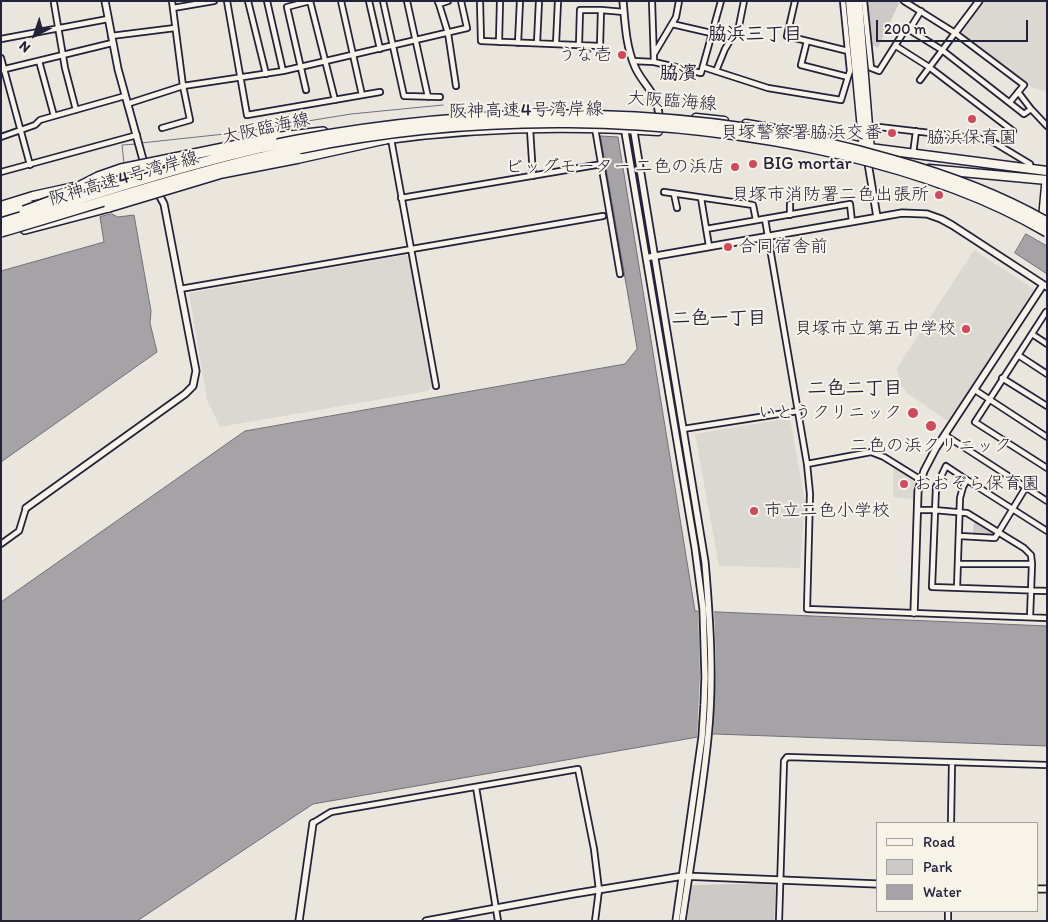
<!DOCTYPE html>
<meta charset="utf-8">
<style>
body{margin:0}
#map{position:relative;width:1048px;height:922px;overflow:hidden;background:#eae6de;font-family:Itim,sans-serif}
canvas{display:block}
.frame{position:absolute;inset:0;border:2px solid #22223b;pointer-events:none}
.legend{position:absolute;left:876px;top:822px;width:162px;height:90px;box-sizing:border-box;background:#f7f3e8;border:1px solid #a29fa3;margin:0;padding:6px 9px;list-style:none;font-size:15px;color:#22223b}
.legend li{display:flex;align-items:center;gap:10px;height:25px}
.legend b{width:25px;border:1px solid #a29fa3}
.north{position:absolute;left:10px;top:10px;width:50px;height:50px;-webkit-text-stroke:4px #f7f3e8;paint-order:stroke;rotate:221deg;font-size:14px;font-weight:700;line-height:20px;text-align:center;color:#22223b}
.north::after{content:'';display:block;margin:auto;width:18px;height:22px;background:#22223b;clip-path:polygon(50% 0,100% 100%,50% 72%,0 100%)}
.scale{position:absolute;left:876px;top:20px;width:152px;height:22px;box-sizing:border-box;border:2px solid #22223b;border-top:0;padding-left:6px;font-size:15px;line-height:18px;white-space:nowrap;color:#22223b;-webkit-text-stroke:4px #f7f3e8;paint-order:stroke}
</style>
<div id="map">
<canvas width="1048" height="922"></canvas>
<div class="frame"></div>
<ul class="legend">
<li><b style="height:6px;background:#f7f3e8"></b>Road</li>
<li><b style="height:14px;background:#cdc9c6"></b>Park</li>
<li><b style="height:14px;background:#a6a3a6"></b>Water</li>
</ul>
<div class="north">N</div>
<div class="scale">200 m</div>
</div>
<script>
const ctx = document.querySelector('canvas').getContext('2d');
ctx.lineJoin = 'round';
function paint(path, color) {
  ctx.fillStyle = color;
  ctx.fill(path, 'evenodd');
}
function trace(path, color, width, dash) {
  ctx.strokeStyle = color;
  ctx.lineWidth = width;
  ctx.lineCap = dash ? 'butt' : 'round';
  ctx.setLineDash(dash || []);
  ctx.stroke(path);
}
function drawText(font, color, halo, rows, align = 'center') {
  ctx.font = font + ' Itim,"Klee One",sans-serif';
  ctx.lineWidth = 4;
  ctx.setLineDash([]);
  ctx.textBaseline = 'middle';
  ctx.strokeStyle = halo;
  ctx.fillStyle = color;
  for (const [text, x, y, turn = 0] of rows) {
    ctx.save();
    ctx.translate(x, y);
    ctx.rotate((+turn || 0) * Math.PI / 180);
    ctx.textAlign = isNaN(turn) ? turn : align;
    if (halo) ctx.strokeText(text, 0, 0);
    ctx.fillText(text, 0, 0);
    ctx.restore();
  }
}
paint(new Path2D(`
 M981,1H1047V91L1033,88L958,33Z
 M974,250L1034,289L949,422L907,393L901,385L897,368Z
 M405,255L409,258L432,386L428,391L220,427L207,400L189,293Z
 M790,418L805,502L800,568L719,566L695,434Z
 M895,466L915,480L913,499L893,497V470Z`), '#dbd8d2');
paint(new Path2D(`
 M867,1H900L878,48L871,44Z
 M974,520L995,532L993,535L973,534Z
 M776,883L774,921H687L692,885Z`), '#cdc9c6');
const water = new Path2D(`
 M601,136L618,137L695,611L1047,626V746L715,734L313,804L137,921H1V602L245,431L625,364L637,349Z
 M112,214L118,217L134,215L151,311L150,323L157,352L1,462V271L104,242L100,217Z
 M1026,234L1047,246V274L1015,253Z`);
paint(water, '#a6a3a6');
trace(water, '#716f7b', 1);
paint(new Path2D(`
 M698,608L714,609L716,661L713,737L701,739H697L700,675Z`), '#eae6de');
trace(new Path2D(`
 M141,143L234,133L351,114L443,105
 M124,163L122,145L137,144`), '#716f7b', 1);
const minor = new Path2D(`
 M227,1L247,115L380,92
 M248,1L266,74
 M267,1L283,71
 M310,1L335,100
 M341,1L362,95
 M369,1L380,49
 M383,1L404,96L440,97
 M407,1L428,97
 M480,1L481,41L600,46L601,10L624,12
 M652,1L654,62
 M795,1L787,36L848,51
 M864,1L871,68L879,71L905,30L911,27L921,11
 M904,1L955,33L920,80
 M438,2L439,4L448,1
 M54,3L65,68L76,110
 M439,4L448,33L456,86
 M173,8L214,1
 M672,24L711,33
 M908,29L942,50L1024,114L1031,109L1047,126
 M955,33L1024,85L1010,102
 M111,36L175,28
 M1,39L108,19
 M807,41L801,65L848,77L850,71L843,1
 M499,42L500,1
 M518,43L520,1
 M537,43L539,1
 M556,44L558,1
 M579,45L580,10H601
 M896,46L929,67L1013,131L1001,145
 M654,54L676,17L679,1
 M1,58L30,165
 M39,61L54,116
 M633,61L654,62L701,73L721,1
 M703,67L768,88L841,100L848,77
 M1,70L112,43
 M716,71L725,49L739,26L744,1
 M306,90L287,7L310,1
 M1018,92L1031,109
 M127,104L183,86L283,71L467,28L461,1
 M879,127L990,140L1030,164
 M162,128L190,120L183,86L172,1
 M595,128L620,274
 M530,129L533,176
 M1,137L35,125L40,120L54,116L125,96
 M391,139L436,386
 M913,154L916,131
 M1,172L137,135
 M664,192L753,205L756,220
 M674,194L677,208
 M401,198L602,164
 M701,198L709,246
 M790,204V215
 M765,219L807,464L810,494L807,609L1047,618
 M706,229L850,204L852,222
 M180,289L603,216
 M1047,313L1046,312L975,422L1047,468
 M1032,334L1047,344
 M1018,355L1047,374
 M1002,378L1047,406
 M975,390L1047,437
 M683,429L798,411
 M945,435L1047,501
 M807,464L871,452L884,457L921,480
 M967,480L946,466L936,487L932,587L1047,591
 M917,510H934L967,513L1024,548L1031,555L1032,564L1030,617
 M960,536L995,538L1026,487
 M1,544L19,531L26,508
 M958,564H1032
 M957,588L960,498L963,487L967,480L1047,531
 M476,787L498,921
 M313,823L331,812L578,769L594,849L599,890L595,921
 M951,823L952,762
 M779,921L784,761L787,757L1047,765
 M948,921V911`);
const tertiary = new Path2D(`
 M105,1L118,69L145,167
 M623,1C625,23 626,47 635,67C643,85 657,92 659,115
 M955,33L979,1
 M624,126L695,548L703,609L705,677L704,705L702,737L676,921
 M633,126L705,562C710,620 714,679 708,737C702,797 691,860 682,921
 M868,163L877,217
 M650,257L902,213L927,214L941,219L952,225L1047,287
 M26,508L185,394L193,386L196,371L164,204L157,191
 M914,613L918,491L924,471L936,448L1043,285
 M1037,889H1047
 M299,921L313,823
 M426,921L573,894L683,876L877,884`);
const primary = new Path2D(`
 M850,1L864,151
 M858,1L870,151
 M696,118L724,121
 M746,124L821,137L862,147L1047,171
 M380,140C472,127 566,125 658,131
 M929,169L1047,180
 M90,183L204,158
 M130,187L155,182
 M1,206L33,196L74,187
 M1,213L30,205`);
const motorway = new Path2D(`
 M272,138L323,132
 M299,158L385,139
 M1047,226L1044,213L1047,181
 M25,229L109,207`);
trace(minor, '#22223b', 8);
trace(tertiary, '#22223b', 9);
trace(primary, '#22223b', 11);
trace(motorway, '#22223b', 12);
trace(minor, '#f7f3e8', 4.5);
trace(tertiary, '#f7f3e8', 5.5);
trace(primary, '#f7f3e8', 8);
trace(motorway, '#f7f3e8', 9);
const motorwayBridge = new Path2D(`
 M109,207L222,173L299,158
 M24,211L51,201L98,177L121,169L272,138
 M1,223C98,194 198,159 298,140C493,104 701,104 892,160C946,175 998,194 1047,222
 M1,232C100,203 198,170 298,149C475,112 664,114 840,154C912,171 983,194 1047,232`);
trace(motorwayBridge, '#22223b', 12, []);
trace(motorwayBridge, '#f7f3e8', 9);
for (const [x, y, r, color] of [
 [622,55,5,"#d1495b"],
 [972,119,5,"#d1495b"],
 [892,133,5,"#d1495b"],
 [753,164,5,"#d1495b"],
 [735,167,5,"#d1495b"],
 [939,195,5,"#d1495b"],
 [728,247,5,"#d1495b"],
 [966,329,5,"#d1495b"],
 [913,413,6,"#d1495b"],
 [931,426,6,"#d1495b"],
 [904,484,5,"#d1495b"],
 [754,511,5,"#d1495b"]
]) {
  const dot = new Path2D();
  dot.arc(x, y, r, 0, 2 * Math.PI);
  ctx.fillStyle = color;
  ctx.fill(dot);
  trace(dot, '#f7f3e8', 2);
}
drawText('18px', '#22223b', '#f7f3e8', [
 ["うな壱",612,55],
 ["貝塚警察署脇浜交番",882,133],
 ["脇浜保育園",972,138,"center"],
 ["BIG mortar",763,164,"left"],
 ["ビッグモーター 二色の浜店",725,167],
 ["貝塚市消防署二色出張所",929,195],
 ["合同宿舎前",738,247,"left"],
 ["貝塚市立第五中学校",956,329],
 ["いとうクリニック",902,413],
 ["二色の浜クリニック",931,446,"center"],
 ["おおぞら保育園",914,484,"left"],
 ["市立二色小学校",764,511,"left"]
], 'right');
drawText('18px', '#22223b', '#f7f3e8', [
 ["大阪臨海線",672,102,4],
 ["阪神高速4号湾岸線",526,111,-1],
 ["大阪臨海線",266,129,-12],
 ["阪神高速4号湾岸線",124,179,-16]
]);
drawText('bold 19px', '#22223b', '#f7f3e8', [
 ["脇浜三丁目",755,35],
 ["脇濱",678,74],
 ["二色一丁目",719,319],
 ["二色二丁目",855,389]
]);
</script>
